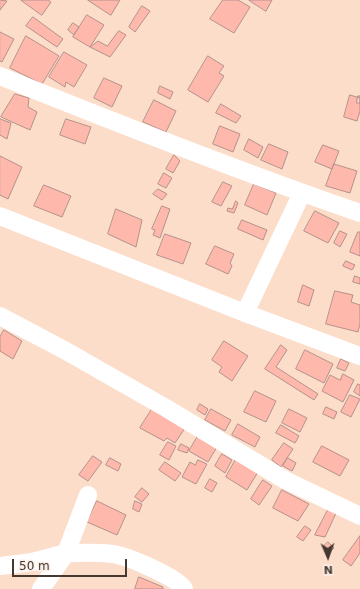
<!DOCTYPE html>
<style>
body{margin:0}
#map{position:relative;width:360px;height:589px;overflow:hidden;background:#fcddc9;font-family:"DejaVu Sans",sans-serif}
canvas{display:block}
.north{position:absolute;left:308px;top:537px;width:40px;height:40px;-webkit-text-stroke:3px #fbefe7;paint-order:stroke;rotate:178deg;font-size:11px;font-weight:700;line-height:16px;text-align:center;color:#443830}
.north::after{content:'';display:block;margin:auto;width:14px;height:18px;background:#443830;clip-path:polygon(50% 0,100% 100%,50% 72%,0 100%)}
.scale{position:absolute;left:12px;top:559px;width:115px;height:18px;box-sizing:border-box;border:2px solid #443830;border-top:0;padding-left:5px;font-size:12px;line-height:14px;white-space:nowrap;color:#443830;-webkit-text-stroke:3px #fbefe7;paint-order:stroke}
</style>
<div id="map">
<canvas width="360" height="589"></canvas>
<div class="north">N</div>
<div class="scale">50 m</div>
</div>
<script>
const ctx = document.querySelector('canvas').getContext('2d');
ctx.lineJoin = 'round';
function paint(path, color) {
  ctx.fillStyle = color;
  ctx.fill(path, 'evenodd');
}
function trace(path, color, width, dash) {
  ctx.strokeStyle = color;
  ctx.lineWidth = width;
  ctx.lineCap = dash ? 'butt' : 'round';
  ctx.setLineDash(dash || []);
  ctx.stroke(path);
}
const building = new Path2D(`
 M0,0L7,1L0,10Z
 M21,0H48L51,2L42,15Z
 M88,0H120L111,15Z
 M223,0H238L250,7L234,33L210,19Z
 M249,0H272L266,11Z
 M142,6L150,11L135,32L129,27Z
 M87,15L104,25L90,47L73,37Z
 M33,17L63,39L57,47L26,26Z
 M73,23L79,27L74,35L68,30Z
 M119,31L126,35L110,57L90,47L98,41L107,46Z
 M0,32L14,39L2,62L0,61Z
 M26,36L59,56L42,84L10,68Z
 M64,52L87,65L74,87L66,82L65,87L49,77Z
 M208,56L224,66L219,73L224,76L208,102L188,90Z
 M104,78L122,86L112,107L94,98Z
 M160,86L173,92L170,99L158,93Z
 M15,94L29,98L28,107L37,112L30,130L1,117Z
 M350,95L360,98V111L357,121L344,117Z
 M358,96H360V103H357Z
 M154,100L176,111L166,132L143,122Z
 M221,104L241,116L236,123L216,113Z
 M0,119L11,123L7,139L0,135Z
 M66,119L91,127L85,144L60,135Z
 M220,126L240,134L233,152L213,144Z
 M249,139L263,147L258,158L244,150Z
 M269,144L288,152L282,169L261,160Z
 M323,145L339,151L332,169L315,162Z
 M174,155L180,161L173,173L166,169Z
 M0,156L22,167L8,199L0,195Z
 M334,164L357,171L350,193L326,186Z
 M164,173L172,178L166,188L158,184Z
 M223,182L232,186L221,206L212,202Z
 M254,184L276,193L267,215L245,205Z
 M44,185L71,196L62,217L34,206Z
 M158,189L167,194L162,200L153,194Z
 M236,201L238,203L234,213L227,211L228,208L232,209Z
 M162,206L170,209L160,238L153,235L155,230L152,229Z
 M116,209L142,220L136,247L108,234Z
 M315,211L339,223L328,243L304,231Z
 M242,220L267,230L263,240L238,229Z
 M340,231L347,234L340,247L334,243Z
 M358,232H360V256L350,252Z
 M165,234L191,243L183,264L157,255Z
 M215,246L234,254L230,263L232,266L228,274L206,264Z
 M346,261L355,265L352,270L343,266Z
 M355,276L360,278V284L353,282Z
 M303,285L314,290L309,306L298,302Z
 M335,291L353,295L351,302L360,305V324L358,332L326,324Z
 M4,330L22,341L13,359L0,351V337Z
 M224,341L248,356L232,381L219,372L222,367L212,360Z
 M281,345L287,350L276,367L318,394L314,400L265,369Z
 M305,350L333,364L324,383L296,369Z
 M341,359L349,363L345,371L337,368Z
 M343,374L354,380L343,402L322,391L330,375L340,380Z
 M358,384L360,385V396L354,392Z
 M255,391L276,401L266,422L244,412Z
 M350,395L360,399L351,417L341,412Z
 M200,404L208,409L205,415L197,410Z
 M326,407L337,412L334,419L323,414Z
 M152,409L185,428L175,443L167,438L164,441L140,428Z
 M211,409L231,420L225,431L205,420Z
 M289,409L307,418L300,432L282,423Z
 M238,424L260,437L255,447L232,435Z
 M281,425L299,436L295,443L276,433Z
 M198,436L217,447L208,462L189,451Z
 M168,442L176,446L169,460L160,455Z
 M284,443L293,449L281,467L272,460Z
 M181,444L189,448L187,453L178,450Z
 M322,446L349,460L340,476L313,462Z
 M222,454L232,460L225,473L215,466Z
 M93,456L102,462L88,481L79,475Z
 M110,458L121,464L118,471L106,465Z
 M288,458L296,463L292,471L283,466Z
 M236,459L258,472L247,490L226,477Z
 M198,460L207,464L196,484L182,477L190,462L195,465Z
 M165,462L181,473L175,481L159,470Z
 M210,479L217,483L212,492L205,488Z
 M263,480L272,486L259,505L251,499Z
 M142,488L149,494L142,502L135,497Z
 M282,490L309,504L298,521L273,508Z
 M97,501L126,515L117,535L87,522Z
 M135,501L142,504L139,512L133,509Z
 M330,506L337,511L325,537L315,535Z
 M305,526L311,530L303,541L297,537Z
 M360,536V553L351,566L343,560Z
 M328,542L334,548L329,553L323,547Z
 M139,577L163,587V589H135Z`);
paint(building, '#feb8ac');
trace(building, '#b4918b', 1);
trace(new Path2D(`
 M0,76C119,124 239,171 360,213
 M0,216L245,313L360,356
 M245,313L302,193
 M0,316L66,351L166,408L285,480L360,516
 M88,495L66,553C81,553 98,552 113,554C127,556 177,577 184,589
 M0,566L32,562L66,553L41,589`), '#fff', 18);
</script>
